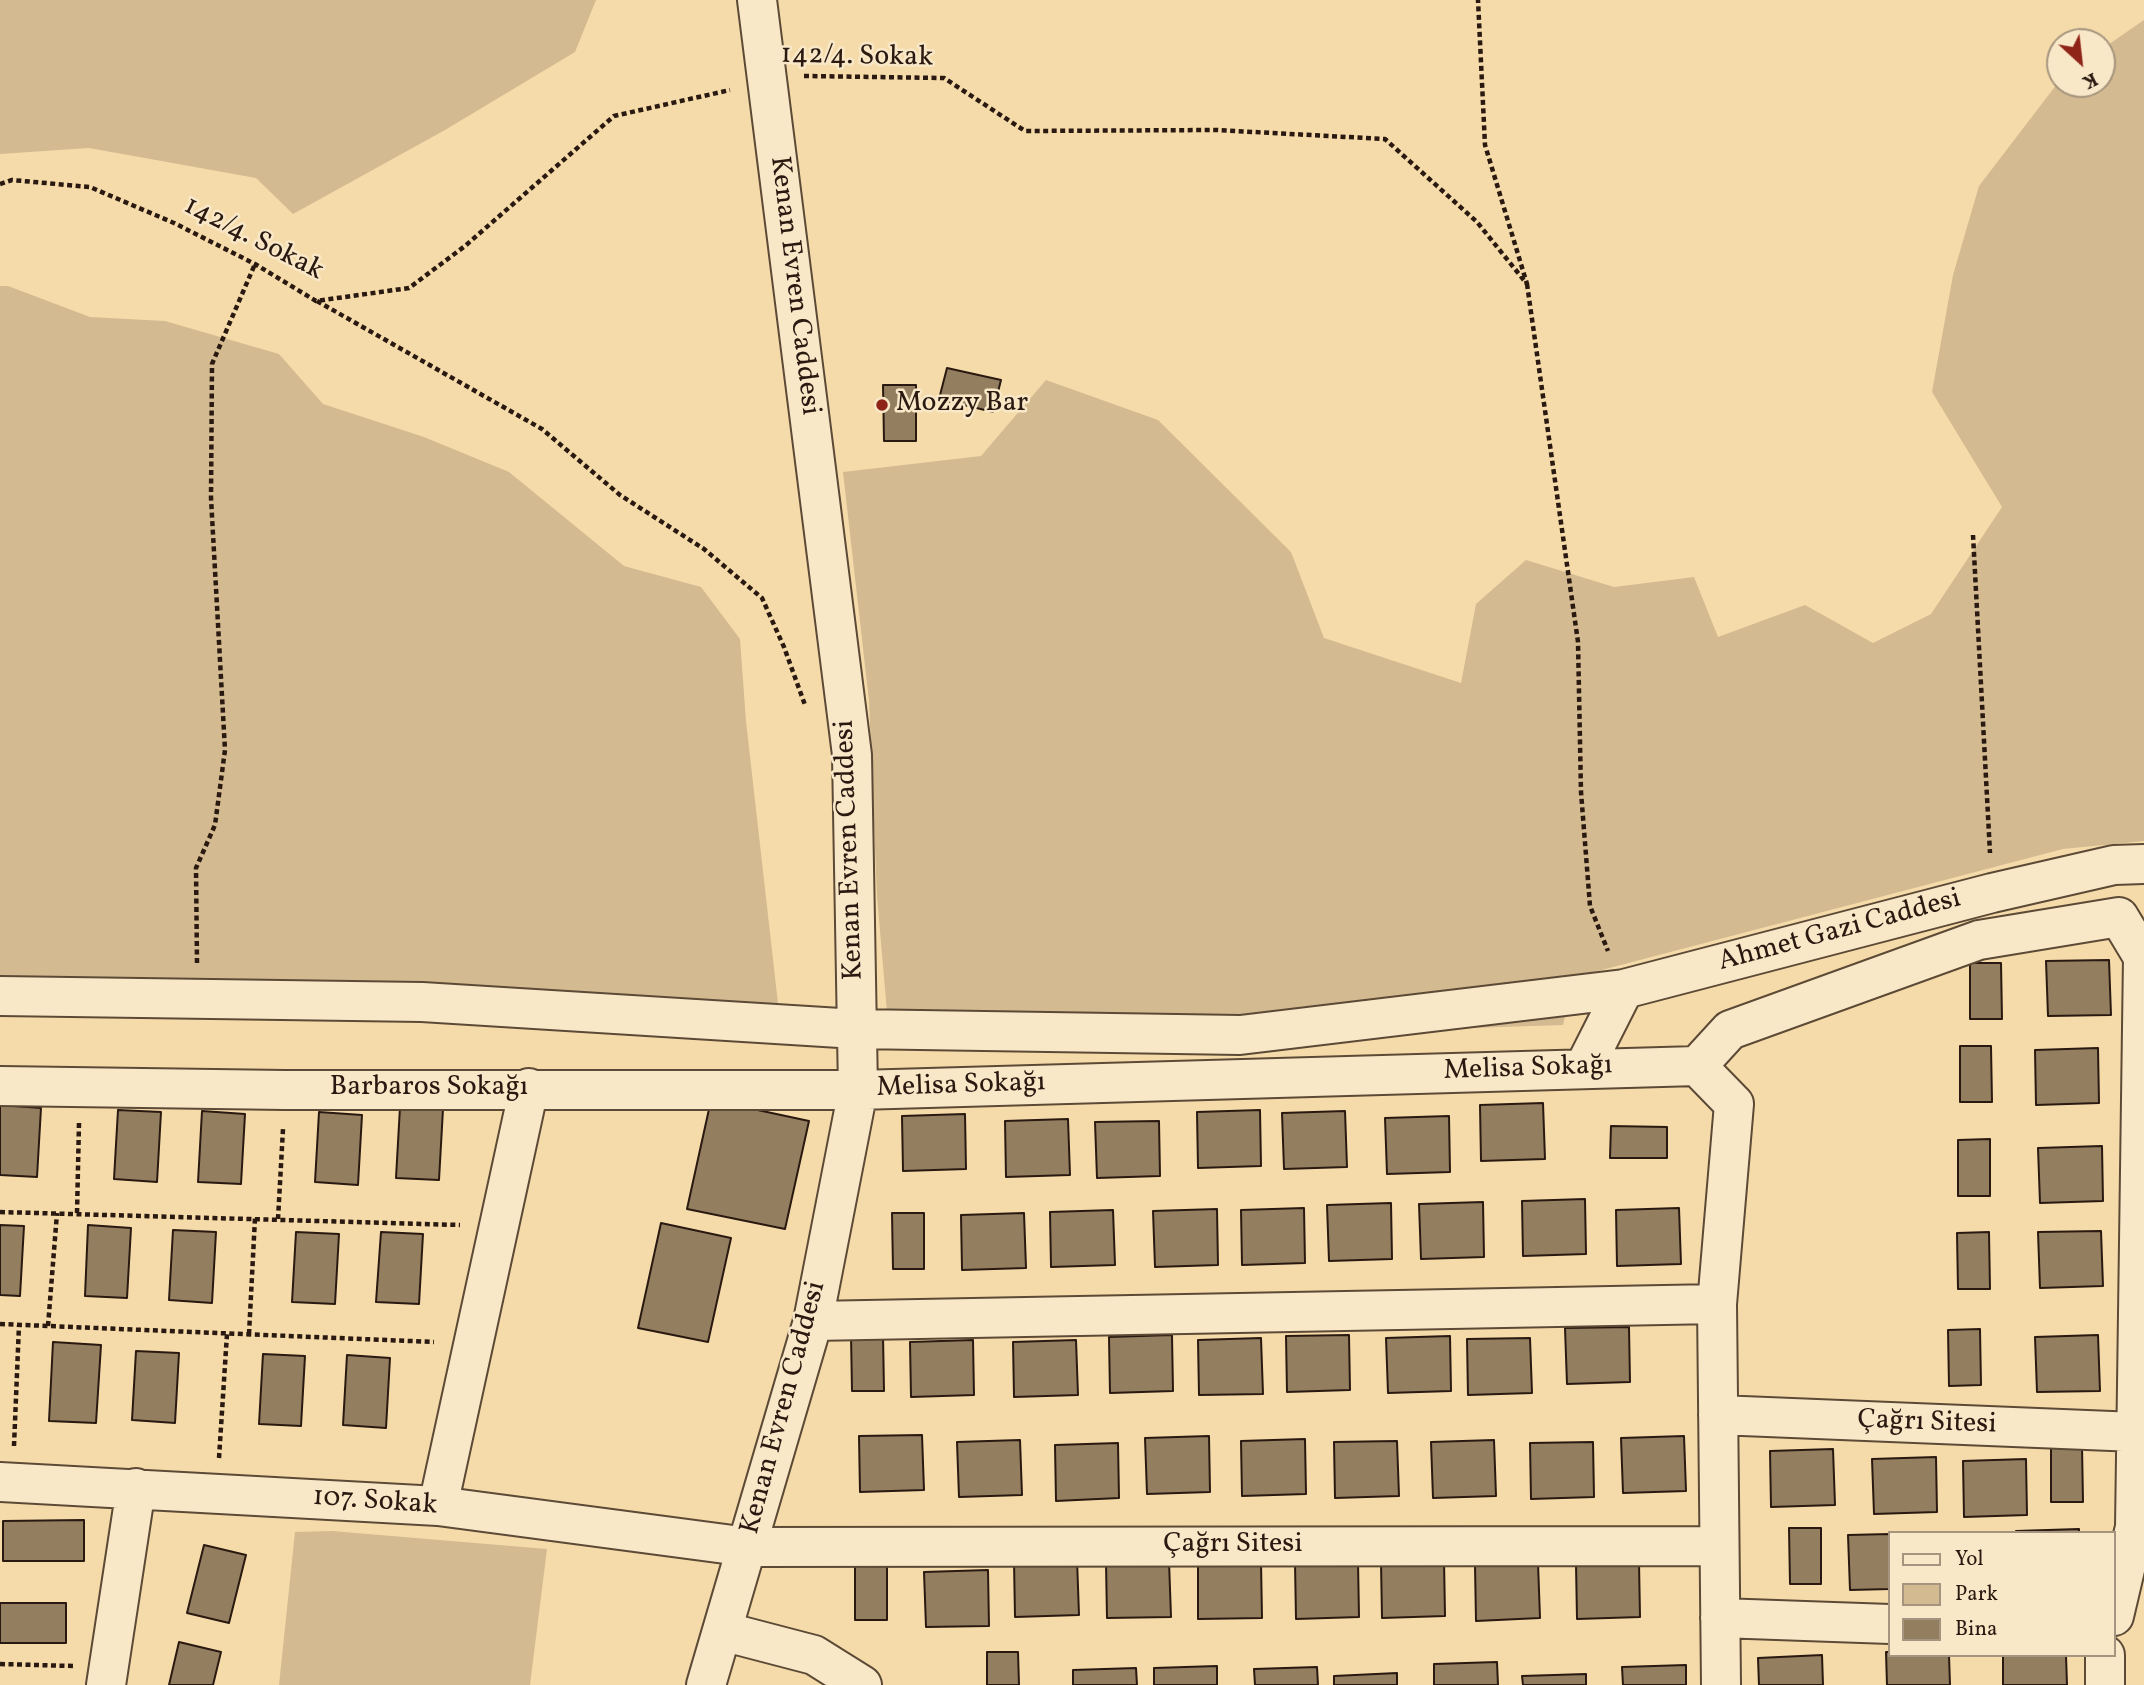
<!DOCTYPE html>
<meta charset="utf-8">
<style>
body{margin:0}
#map{position:relative;width:2144px;height:1685px;overflow:hidden;background:#f6dbaa;font-family:Vollkorn,serif}
canvas{display:block}
.legend{position:absolute;left:1888px;top:1531px;width:228px;height:126px;box-sizing:border-box;background:#f9e8c8;border:2px solid #a6957e;margin:0;padding:9px 12px;list-style:none;font-size:21px;color:#291910}
.legend li{display:flex;align-items:center;gap:14px;height:35px}
.legend b{width:35px;border:2px solid #a6957e}
.north{position:absolute;left:2046px;top:28px;width:70px;height:70px;box-sizing:border-box;background:#f9e8c8;border:2px solid #a6957e;border-radius:50%;rotate:153deg;font-size:19px;font-weight:700;line-height:28px;text-align:center;color:#291910}
.north::after{content:'';display:block;margin:auto;width:24px;height:32px;background:#8f2418;clip-path:polygon(50% 0,100% 100%,50% 72%,0 100%)}
</style>
<div id="map">
<canvas width="2144" height="1685"></canvas>
<ul class="legend">
<li><b style="height:9px;background:#f9e8c8"></b>Yol</li>
<li><b style="height:19px;background:#d3ba90"></b>Park</li>
<li><b style="height:19px;background:#947e60"></b>Bina</li>
</ul>
<div class="north">K</div>
</div>
<script>
const ctx = document.querySelector('canvas').getContext('2d');
ctx.lineJoin = 'round';
function paint(path, color) {
  ctx.fillStyle = color;
  ctx.fill(path, 'evenodd');
}
function trace(path, color, width, dash) {
  ctx.strokeStyle = color;
  ctx.lineWidth = width;
  ctx.lineCap = dash ? 'butt' : 'round';
  ctx.setLineDash(dash || []);
  ctx.stroke(path);
}
function drawText(font, color, halo, rows, align = 'center') {
  ctx.font = font + ' Vollkorn,serif';
  ctx.lineWidth = 5;
  ctx.setLineDash([]);
  ctx.textBaseline = 'middle';
  ctx.strokeStyle = halo;
  ctx.fillStyle = color;
  for (const [text, x, y, turn = 0] of rows) {
    ctx.save();
    ctx.translate(x, y);
    ctx.rotate((+turn || 0) * Math.PI / 180);
    ctx.textAlign = isNaN(turn) ? turn : align;
    if (halo) ctx.strokeText(text, 0, 0);
    ctx.fillText(text, 0, 0);
    ctx.restore();
  }
}
paint(new Path2D(`
 M0,0H596L575,52L445,130L293,214L256,178L89,148L0,154Z
 M2144,20V841L2063,849L1575,977L1563,1025L890,1047L877,896L869,701L843,472L981,456L1046,380L1158,420L1291,552L1324,638L1461,683L1476,604L1526,560L1614,587L1694,577L1718,637L1805,605L1873,643L1931,614L2002,507L1932,392L1953,275L1979,186L2060,80V84H2102V49Z
 M0,286H8L90,317L165,321L279,354L323,404L424,437L509,472L624,566L701,587L740,639L746,721L781,1030L549,1015L266,1020L96,1010L0,1009Z
 M332,1531L547,1549L530,1685H279L295,1532Z`), '#d3ba90');
const building = new Path2D(`
 M947,368L1001,380L993,412L939,399Z
 M883,385H916V441H884Z
 M2109,960L2111,1015L2048,1016L2046,961Z
 M1970,963H2001L2002,1019H1970Z
 M1960,1046H1991L1992,1102H1960Z
 M2098,1048L2099,1103L2036,1105L2035,1050Z
 M711,1100L809,1121L785,1229L687,1209Z
 M1543,1103L1545,1159L1481,1161L1480,1105Z
 M0,1105L41,1108L37,1177L0,1175Z
 M400,1107L443,1109L439,1180L396,1178Z
 M118,1110L161,1112L157,1182L114,1179Z
 M1260,1110L1261,1166L1198,1168L1197,1112Z
 M202,1111L245,1114L241,1184L198,1182Z
 M1345,1111L1347,1167L1284,1169L1282,1113Z
 M319,1112L362,1115L358,1185L315,1182Z
 M965,1114L966,1169L903,1171L902,1116Z
 M1449,1116L1450,1172L1387,1174L1385,1118Z
 M1068,1119L1070,1175L1006,1177L1005,1121Z
 M1159,1121L1160,1176L1097,1178L1095,1122Z
 M1611,1126L1667,1127V1158H1610Z
 M1990,1139V1196H1958V1140Z
 M2102,1146L2103,1201L2040,1203L2038,1148Z
 M1585,1199L1586,1254L1523,1256L1522,1201Z
 M1483,1202L1484,1257L1421,1259L1419,1204Z
 M1391,1203L1392,1259L1329,1261L1327,1205Z
 M1304,1208L1305,1263L1242,1265L1241,1210Z
 M1679,1208L1681,1264L1617,1266L1616,1210Z
 M1217,1209L1218,1265L1155,1267L1153,1211Z
 M1113,1210L1115,1265L1051,1267L1050,1212Z
 M892,1213H924V1269H893Z
 M1024,1213L1026,1268L962,1270L961,1215Z
 M661,1223L731,1238L708,1342L638,1328Z
 M0,1225L24,1226L20,1296L0,1295Z
 M88,1225L131,1228L127,1298L85,1296Z
 M173,1230L216,1232L212,1303L169,1300Z
 M2101,1231L2103,1286L2040,1288L2038,1232Z
 M296,1232L339,1234L335,1304L292,1302Z
 M381,1232L423,1234L419,1304L376,1302Z
 M1989,1232L1990,1289H1958L1957,1233Z
 M1629,1327L1630,1382L1567,1384L1565,1328Z
 M1980,1329L1981,1385L1949,1386L1948,1330Z
 M851,1335H883L884,1391H852Z
 M1172,1335L1173,1391L1110,1393L1109,1337Z
 M1349,1335L1350,1390L1287,1392L1286,1336Z
 M2098,1335L2100,1391L2037,1392L2035,1337Z
 M1450,1336L1451,1391L1388,1393L1386,1338Z
 M1261,1338L1263,1394L1199,1395L1198,1340Z
 M1530,1338L1532,1393L1468,1395L1467,1339Z
 M973,1340L974,1395L911,1397L910,1342Z
 M1076,1340L1078,1395L1014,1397L1013,1342Z
 M53,1342L101,1345L96,1423L49,1421Z
 M136,1351L179,1353L175,1423L132,1420Z
 M263,1354L305,1356L301,1426L259,1424Z
 M347,1355L390,1358L386,1428L343,1425Z
 M922,1435L924,1490L860,1492L859,1436Z
 M1209,1436L1210,1492L1147,1494L1145,1438Z
 M1684,1436L1686,1491L1623,1493L1621,1438Z
 M1305,1439L1306,1494L1242,1496L1241,1441Z
 M1020,1440L1022,1495L959,1497L957,1442Z
 M1494,1440L1496,1496L1433,1498L1431,1442Z
 M1397,1441L1399,1496L1335,1498L1334,1442Z
 M1593,1442L1594,1497L1531,1499L1530,1443Z
 M1118,1443L1119,1498L1056,1501L1055,1445Z
 M2051,1446H2082L2083,1502H2051Z
 M1833,1449L1835,1505L1771,1507L1770,1451Z
 M1936,1457L1937,1512L1874,1514L1872,1459Z
 M2026,1459L2027,1515L1964,1517L1963,1461Z
 M84,1520V1561H3V1521Z
 M1789,1528H1821V1584H1790Z
 M2079,1529V1533H2016V1531Z
 M1890,1534V1589L1850,1590L1848,1535Z
 M204,1545L246,1555L229,1623L187,1613Z
 M1077,1559L1079,1615L1015,1617L1014,1561Z
 M1444,1560L1445,1616L1382,1618L1381,1562Z
 M1169,1561L1171,1617L1107,1618L1106,1563Z
 M1358,1561L1359,1617L1296,1619L1295,1563Z
 M1261,1562L1262,1618L1198,1619V1564Z
 M1639,1562L1640,1617L1577,1619L1576,1564Z
 M1538,1563L1540,1618L1476,1621L1475,1565Z
 M855,1564H887V1620H855Z
 M988,1570L989,1626L926,1627L924,1572Z
 M0,1603H66V1643H0Z
 M179,1642L221,1652L213,1685H169Z
 M987,1652H1018L1019,1685H987Z
 M1886,1652H1890V1655H1949L1950,1685H1887Z
 M1822,1655L1823,1685H1759L1758,1658Z
 M2003,1655H2066L2067,1685H2003Z
 M1497,1662L1498,1685H1434V1664Z
 M1686,1665V1685H1623L1622,1667Z
 M1217,1666V1685H1154V1668Z
 M1317,1667L1318,1685H1255L1254,1669Z
 M1136,1668L1137,1685H1073V1670Z
 M1397,1673V1685H1334V1676Z
 M1586,1674V1685H1523L1522,1676Z`);
paint(building, '#947e60');
trace(building, '#291910', 2);
const minor = new Path2D(`
 M0,996L422,1002L856,1029L1240,1035L1624,989
 M1697,1066L1734,1104L1717,1304L1721,1685
 M1584,1068L1624,989L1992,893L2114,865L2144,864
 M0,1086L285,1090H858L1697,1066L1730,1030L1979,940L2119,917L2143,957L2135,1527L2114,1616
 M813,1321L1717,1304
 M1718,1415L2136,1432
 M0,1482L438,1506L748,1547L1718,1546
 M438,1506L529,1088
 M1720,1618L1890,1624
 M722,1631L814,1655L862,1685
 M106,1685L136,1488
 M706,1685L813,1321L858,1090L852,755L757,0
 M2105,1685V1655`);
trace(minor, '#5c4a36', 42);
trace(new Path2D(`
 M804,76L944,78L1025,131L1216,130L1385,139L1477,222L1527,284L1485,145L1478,0
 M0,184L12,180L90,187L174,223L255,264L316,301L409,288L465,246L614,116L730,90
 M1527,284L1578,642L1581,792L1590,906L1608,951
 M317,301L542,429L620,495L704,549L762,598L784,647L805,705
 M1973,535L1990,853
 M197,963L196,868L215,825L225,750L211,498L212,364L255,264
 M0,1212L460,1225
 M77,1213L79,1123
 M278,1219L283,1129
 M0,1324L434,1342
 M48,1326L57,1213
 M249,1334L255,1218
 M14,1446L19,1325
 M219,1458L227,1334
 M0,1664L73,1666`), '#291910', 4.5, [5, 3.5]);
trace(minor, '#f9e8c8', 38);
for (const [x, y, r, color] of [
 [882,405,7,"#8f2418"]
]) {
  const dot = new Path2D();
  dot.arc(x, y, r, 0, 2 * Math.PI);
  ctx.fillStyle = color;
  ctx.fill(dot);
  trace(dot, '#f9e8c8', 2.5);
}
drawText('28px', '#291910', '#f9e8c8', [
 ["142/4. Sokak",857,58,1],
 ["142/4. Sokak",253,240,27],
 ["Kenan Evren Caddesi",793,286,83],
 ["Kenan Evren Caddesi",851,850,-92],
 ["Ahmet Gazi Caddesi",1840,932,-15],
 ["Melisa Sokağı",1528,1070,-2],
 ["Melisa Sokağı",961,1087,-2],
 ["Barbaros Sokağı",429,1089],
 ["Kenan Evren Caddesi",785,1408,-75],
 ["Çağrı Sitesi",1927,1424,2],
 ["107. Sokak",375,1503,4],
 ["Çağrı Sitesi",1233,1546]
]);
drawText('28px', '#291910', '#f9e8c8', [
 ["Mozzy Bar",896,405]
], 'left');
</script>
